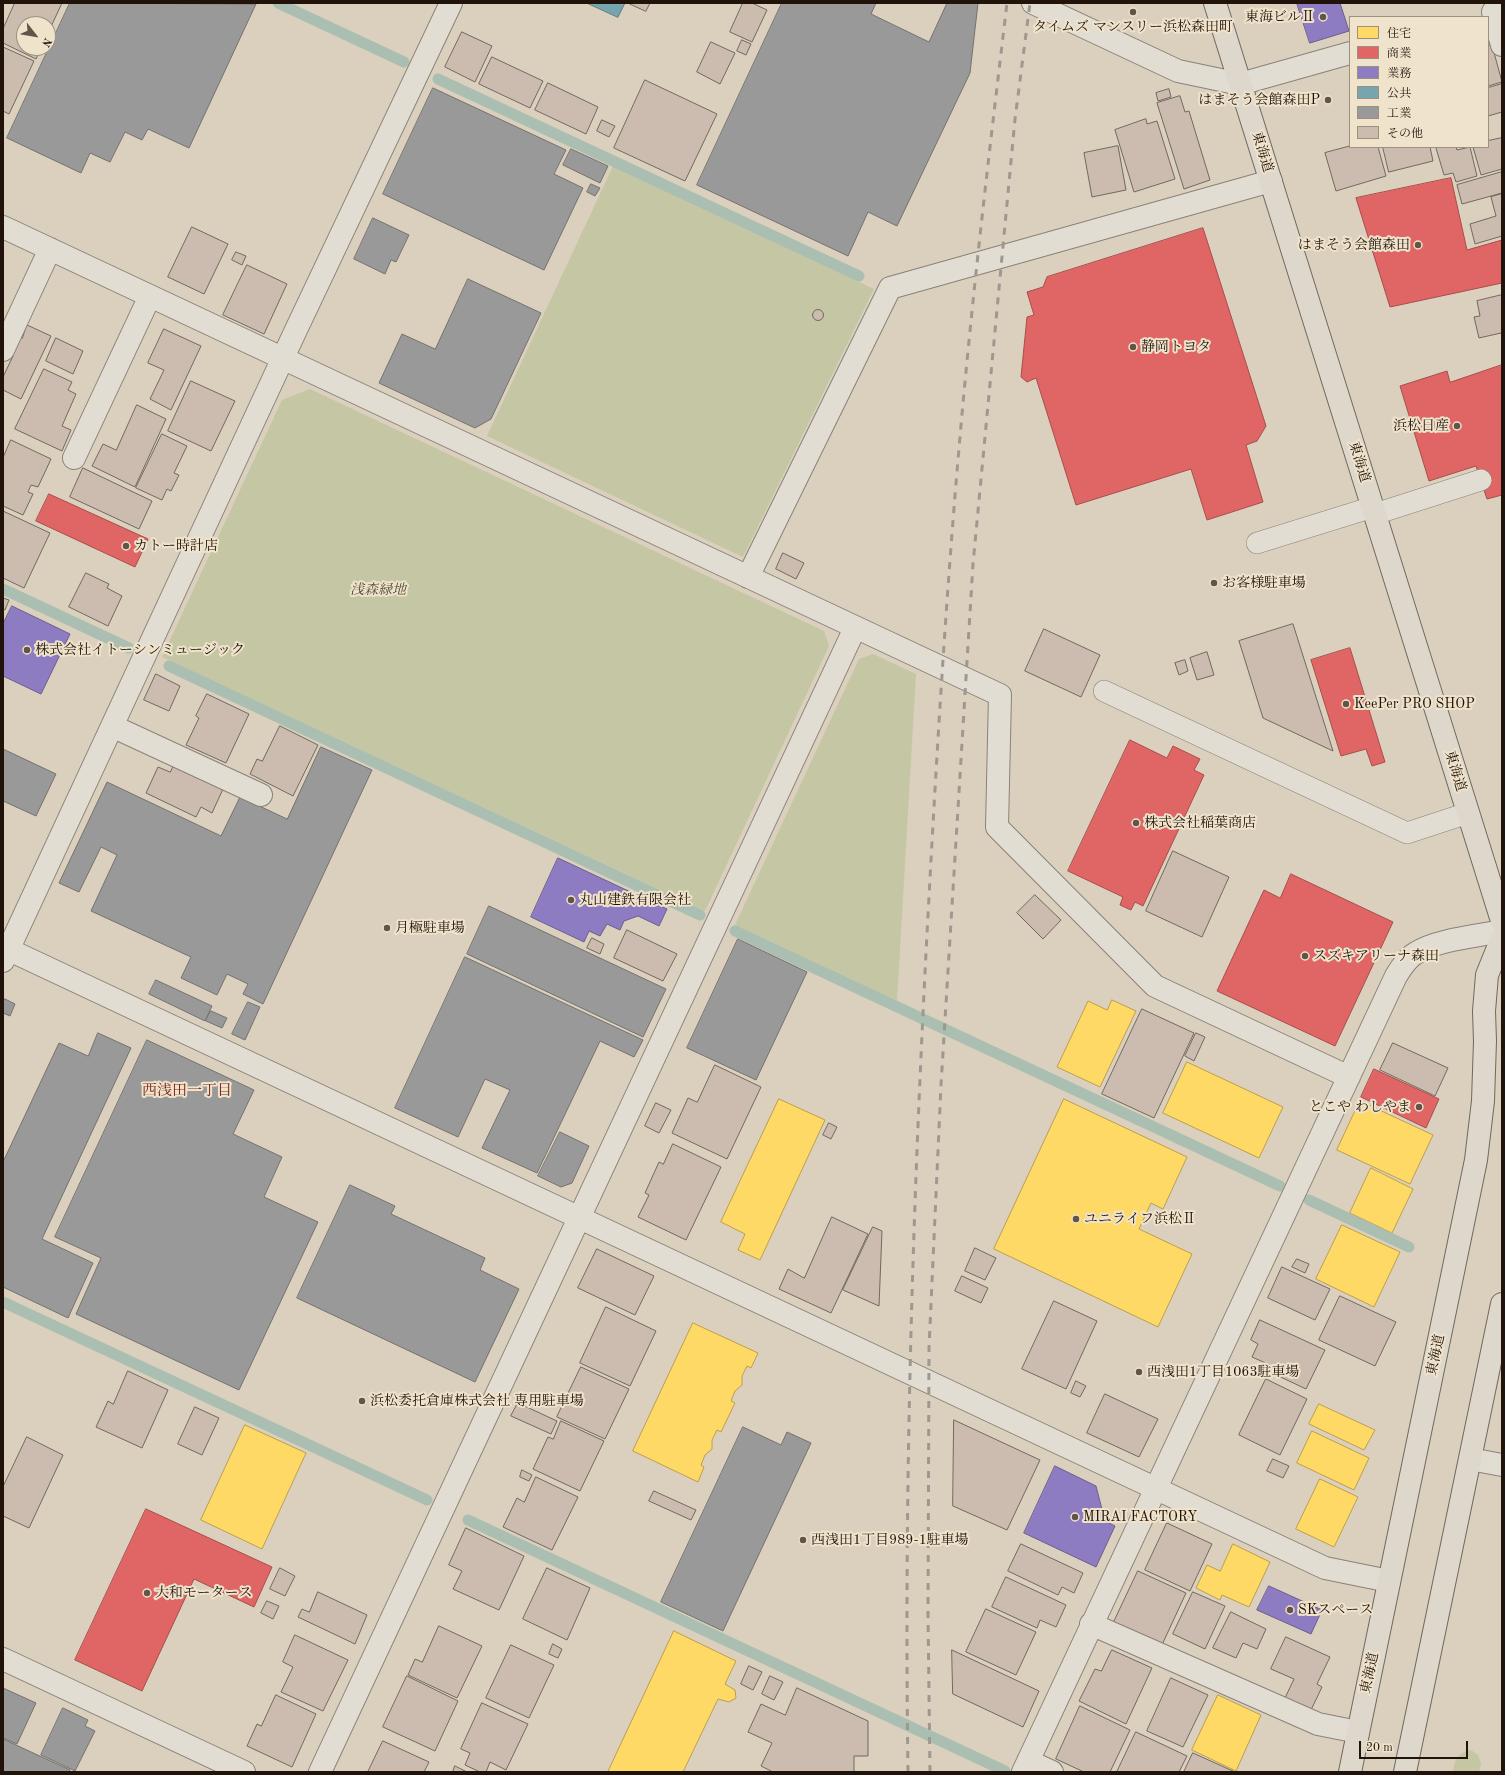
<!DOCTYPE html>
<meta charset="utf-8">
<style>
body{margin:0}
#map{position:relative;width:1505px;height:1775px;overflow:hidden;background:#dad0bd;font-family:"Old Standard TT","Noto Serif JP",serif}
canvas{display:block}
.frame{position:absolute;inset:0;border:4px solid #211309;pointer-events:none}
.legend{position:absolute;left:1349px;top:16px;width:140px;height:132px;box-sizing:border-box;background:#efe3cc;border:1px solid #9d907e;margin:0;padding:5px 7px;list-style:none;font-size:12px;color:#211309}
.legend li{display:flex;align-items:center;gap:8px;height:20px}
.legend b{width:20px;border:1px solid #9d907e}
.north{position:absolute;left:16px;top:16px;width:40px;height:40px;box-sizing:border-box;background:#efe3cc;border:1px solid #9d907e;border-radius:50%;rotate:121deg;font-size:11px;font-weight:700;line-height:16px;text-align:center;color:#211309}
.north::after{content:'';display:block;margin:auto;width:14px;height:18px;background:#625548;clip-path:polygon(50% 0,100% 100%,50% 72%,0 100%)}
.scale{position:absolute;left:1359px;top:1741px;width:109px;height:18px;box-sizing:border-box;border:2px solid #211309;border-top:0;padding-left:5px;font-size:12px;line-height:14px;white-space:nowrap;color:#211309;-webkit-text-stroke:3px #efe3cc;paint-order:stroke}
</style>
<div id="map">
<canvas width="1505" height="1775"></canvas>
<div class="frame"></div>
<ul class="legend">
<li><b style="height:11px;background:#ffd966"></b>住宅</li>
<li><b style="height:11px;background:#e06666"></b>商業</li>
<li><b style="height:11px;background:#8e7cc3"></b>業務</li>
<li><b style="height:11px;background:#76a5af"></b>公共</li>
<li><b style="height:11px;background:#999"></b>工業</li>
<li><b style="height:11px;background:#ccbbaf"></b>その他</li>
</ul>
<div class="north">N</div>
<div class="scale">20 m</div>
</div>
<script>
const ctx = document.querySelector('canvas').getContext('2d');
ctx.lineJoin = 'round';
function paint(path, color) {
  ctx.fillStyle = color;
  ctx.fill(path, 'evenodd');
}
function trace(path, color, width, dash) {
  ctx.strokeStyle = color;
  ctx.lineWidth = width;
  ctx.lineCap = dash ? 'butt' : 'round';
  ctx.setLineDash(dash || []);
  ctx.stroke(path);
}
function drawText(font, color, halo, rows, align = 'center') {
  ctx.font = font + ' "Old Standard TT","Noto Serif JP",serif';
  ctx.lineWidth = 4;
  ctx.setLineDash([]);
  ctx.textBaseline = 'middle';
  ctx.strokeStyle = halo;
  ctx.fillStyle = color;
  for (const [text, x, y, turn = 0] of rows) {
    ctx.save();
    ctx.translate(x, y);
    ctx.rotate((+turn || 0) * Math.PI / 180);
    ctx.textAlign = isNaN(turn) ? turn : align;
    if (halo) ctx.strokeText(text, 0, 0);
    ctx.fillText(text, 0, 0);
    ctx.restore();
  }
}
paint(new Path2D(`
 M613,166L874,289L743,557L487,436Z
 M310,389L824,631L829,646L705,911L162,657L282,400Z
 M873,654L916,674L897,1001L735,925L859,659Z
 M1471,1750L1478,1755L1481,1764L1479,1772H1453C1455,1759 1457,1753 1471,1750Z`), '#c5c6a3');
const homes = new Path2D(`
 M1112,1000L1136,1011L1100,1087L1057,1067L1088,1001L1107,1010Z
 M1187,1062L1283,1107L1259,1158L1163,1113Z
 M779,1099L825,1120L760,1260L738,1250L745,1234L721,1222Z
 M1064,1099L1187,1157L1163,1209L1151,1203L1139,1229L1192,1254L1158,1327L994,1249Z
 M1360,1101L1433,1135L1410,1184L1337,1150Z
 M1371,1168L1413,1189L1392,1233L1350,1213Z
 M1342,1225L1400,1252L1374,1307L1316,1279Z
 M693,1323L758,1353L751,1368L747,1366L742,1376V1385L735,1391L731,1401L735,1403L721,1432L717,1430L712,1440V1449L705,1455L701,1465L704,1467L698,1482L633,1451Z
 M1319,1404L1375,1430L1364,1450L1309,1424Z
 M245,1425L306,1453L262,1549L201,1520Z
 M1312,1431L1369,1458L1354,1490L1297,1463Z
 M1320,1479L1358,1497L1334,1547L1296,1529Z
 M1233,1544L1270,1562L1249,1607L1222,1595L1220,1600L1196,1588L1207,1565L1220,1571Z
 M674,1631L736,1661L725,1684L735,1690L736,1698L729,1702L718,1699L683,1772H608Z
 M1218,1695L1261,1715L1236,1771L1192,1750Z`);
paint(homes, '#ffd966');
trace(homes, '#bc9e4a', 1);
const shops = new Path2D(`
 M1451,178L1467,250L1502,240V283L1390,307L1356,198Z
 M1203,228L1266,426L1257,441L1246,445L1263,502L1207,520L1191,469L1076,505L1036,378L1027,382L1021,377L1027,317L1034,315L1027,292L1043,287L1047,277Z
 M1502,365V495L1487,499L1476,466L1429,481L1400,386L1447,371L1450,382Z
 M49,494L148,539L135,567L36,521Z
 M1350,648L1385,762L1372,766L1366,749L1341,756L1311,660Z
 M1130,740L1167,758L1173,746L1200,759L1194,770L1204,775L1143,906L1135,902L1131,910L1120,905L1123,897L1068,871Z
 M1291,874L1393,922L1335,1046L1217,991L1264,890L1280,898Z
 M1374,1069L1439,1099L1426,1128L1361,1097Z
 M146,1509L272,1567L254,1607L194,1579L142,1691L75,1660Z`);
paint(shops, '#e06666');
trace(shops, '#a74d4a', 1);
const offices = new Path2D(`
 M1297,3H1340L1349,31L1310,43Z
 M12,606L70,634L41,694L3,676V624Z
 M558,858L667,909L659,926L638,916L624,921L620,930L607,924L600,936L589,931L584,942L531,917Z
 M1055,1466L1096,1486L1105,1521L1115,1526L1096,1567L1024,1533Z
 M1269,1586L1322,1610L1311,1634L1257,1610Z`);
paint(offices, '#8e7cc3');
trace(offices, '#6d5c8b', 1);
const public = new Path2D(`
 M587,3H625L618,17Z`);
paint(public, '#76a5af');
trace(public, '#5c797d', 1);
const industry = new Path2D(`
 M70,3L256,4L189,148L148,129L142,140L125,132L110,162L90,153L81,173L7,138Z
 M782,3H876L871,14L929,42L947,3H978L970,73L897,226L868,212L848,256L697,185Z
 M433,88L566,150L554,174L583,188L544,270L383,194Z
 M571,149L608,166L600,183L563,165Z
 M591,184L600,188L595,196L587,192Z
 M373,218L409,235L396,262L391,260L385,274L354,259Z
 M468,279L541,313L491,419L475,428L379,383L402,334L435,349Z
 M321,747L372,770L263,1004L243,994L248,984L227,974L217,995L181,978L191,957L91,911L117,855L101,847L79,892L59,883L107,782L221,836L240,797L287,819Z
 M3,749L56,774L36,816L3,801Z
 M489,906L666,989L643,1037L467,954Z
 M738,939L807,972L756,1080L687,1048Z
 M465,957L643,1040L634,1057L600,1041L537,1173L482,1148L510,1090L485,1079L458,1137L395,1108Z
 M156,980L212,1006L205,1021L149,994Z
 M5,999L15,1004L10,1016L3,1013V1003Z
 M248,1002L260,1007L245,1040L232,1034Z
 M211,1011L227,1018L222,1028L206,1021Z
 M98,1033L131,1048L42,1239L93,1263L68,1318L3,1287V1162L59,1043L88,1056Z
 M147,1040L254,1090L233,1134L282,1157L264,1197L318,1222L239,1390L76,1314L101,1258L55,1237Z
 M560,1132L589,1146L572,1183L561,1187L538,1176Z
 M350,1185L395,1206L391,1214L485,1258L480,1270L519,1289L475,1382L297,1298Z
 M743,1427L781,1445L787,1432L811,1443L723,1631L661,1602Z
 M3,1688L36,1703L17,1744L3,1738Z
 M63,1708L88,1720L85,1726L95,1731L75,1771L41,1755Z
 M3,1739L70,1770L69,1772H3Z`);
paint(industry, '#999');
trace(industry, '#75716e', 1);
trace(new Path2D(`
 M278,3L404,62
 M438,79L859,276
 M3,589L129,648
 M169,666L700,915
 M735,931L1280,1186
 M1309,1200L1409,1247
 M3,1302L427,1500
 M468,1520L1005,1771`), '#aabfb2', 11);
const building = new Path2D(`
 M15,3H62L48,33V24H24V48H41L36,59L3,43V29Z
 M628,3H650L646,11Z
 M743,3H752L767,10L752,42L730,32Z
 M462,32L492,46L475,82L445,67Z
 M742,40L751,44L746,55L737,51Z
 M711,42L735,53L720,84L697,72Z
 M1492,45L1502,82L1488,86V46Z
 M3,47L34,61L9,114L3,111Z
 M492,57L543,81L530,108L479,84Z
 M645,80L717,114L685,181L614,148Z
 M548,83L598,107L586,134L535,110Z
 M1502,84V112L1488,116V88Z
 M1169,89L1171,97L1158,101L1156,93Z
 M1180,96L1185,112L1189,111L1210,180L1184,189L1157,103Z
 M1146,119L1147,124L1157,121L1175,179L1134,192L1115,130Z
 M602,120L615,126L609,137L597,131Z
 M1502,138V169L1481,175L1473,147H1488V141Z
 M1118,146L1126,190L1092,197L1084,153Z
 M1350,146L1378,147L1386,176L1336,191L1325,153Z
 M1383,147H1430L1433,161L1389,172Z
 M1442,147H1456L1457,150L1470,147L1477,176L1456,182L1453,173L1444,175L1436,148Z
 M1502,172V193L1462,204L1457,185Z
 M1502,194V236L1475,244L1470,224L1496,216L1491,197Z
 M192,227L228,244L204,294L168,277Z
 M236,252L246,256L242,265L232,260Z
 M247,265L287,284L264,334L223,315Z
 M1502,295V336L1501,333L1479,338L1474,317L1480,316L1477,301Z
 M812.5 315a5.5 5.5 0 1 1 11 0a5.5 5.5 0 1 1-11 0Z
 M27,325L51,336L21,399L3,390V377L13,356L10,354L18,336L22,338Z
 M164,329L201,346L171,410L150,399L164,370L148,363Z
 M56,338L83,351L73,374L46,361Z
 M44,369L72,382L68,390L76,394L62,426L71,430L62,451L15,429Z
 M191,381L235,401L211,451L168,431Z
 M137,405L166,419L135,487L92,466L103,444L116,450Z
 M162,434L187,446L174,473L179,475L171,491L167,489L162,500L136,488Z
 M11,440L51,459L38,487L31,485L28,492L33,494L23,515L3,506V458Z
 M83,468L152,501L139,529L70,497Z
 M3,511L50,533L24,588L3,578Z
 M783,553L804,563L796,579L776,569Z
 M86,573L109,584L107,588L122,596L108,626L69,607Z
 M3,598L9,600L5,610L3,609Z
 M1293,624L1333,751L1263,718L1239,641Z
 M1044,629L1100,655L1081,697L1025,671Z
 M1207,652L1214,675L1197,680L1190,658Z
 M1185,660L1188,671L1179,675L1175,663Z
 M156,674L180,686L169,711L144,700Z
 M207,694L249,714L226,763L186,745L199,718L196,716Z
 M280,726L318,745L293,796L250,774L257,759L262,761Z
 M174,765L223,789L212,813L201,807L196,817L146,793L158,767L170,772Z
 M1173,851L1229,877L1202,937L1146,911Z
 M1035,895L1061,920L1043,939L1017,913Z
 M627,930L677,954L663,981L614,958Z
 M592,938L604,944L600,954L587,948Z
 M1142,1009L1194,1033L1154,1118L1102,1094Z
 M1196,1033L1205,1037L1194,1061L1185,1056Z
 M1393,1043L1448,1068L1435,1096L1380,1070Z
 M715,1065L761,1087L727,1159L672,1133L688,1098L697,1102Z
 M656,1103L671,1110L659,1133L645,1126Z
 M829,1123L837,1127L831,1139L823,1135Z
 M673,1144L721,1167L686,1240L638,1217L649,1195L645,1193L659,1162L663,1164Z
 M832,1217L868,1234L831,1313L779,1289L788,1269L804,1278Z
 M873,1227L882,1231L879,1306L843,1290Z
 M975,1248L996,1258L985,1280L965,1271Z
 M597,1249L654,1276L635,1315L578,1288Z
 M1297,1259L1309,1264L1305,1273L1292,1267Z
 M1282,1267L1330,1289L1315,1320L1268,1298Z
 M962,1276L988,1288L981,1303L955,1291Z
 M1340,1296L1396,1322L1375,1366L1319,1340Z
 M1054,1301L1097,1321L1066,1389L1022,1369Z
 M606,1307L656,1331L630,1386L580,1363Z
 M1260,1320L1325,1350L1306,1389L1268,1371L1270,1365L1252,1357L1258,1344L1251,1340Z
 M581,1367L629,1389L605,1439L557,1417Z
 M128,1371L168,1390L142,1448L96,1427L108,1401L113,1404Z
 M1266,1379L1307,1399L1280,1455L1239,1435Z
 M1076,1381L1086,1386L1080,1397L1071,1393Z
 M1105,1394L1158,1419L1139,1457L1087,1433Z
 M518,1403L557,1421L551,1434L511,1416Z
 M195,1407L219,1418L202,1455L178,1444Z
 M954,1420L1040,1460L1007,1530L953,1506Z
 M561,1421L604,1441L580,1491L533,1469L548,1437L553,1439Z
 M27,1437L63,1455L29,1528L3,1516V1487Z
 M1273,1459L1289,1466L1283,1478L1267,1471Z
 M522,1470L532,1475L529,1481L520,1477Z
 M536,1477L578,1497L552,1550L503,1527L517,1498L524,1502Z
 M654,1491L696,1510L691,1520L649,1501Z
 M1167,1523L1212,1544L1190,1591L1145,1570Z
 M466,1528L524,1556L499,1610L453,1589L462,1571L449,1565Z
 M1021,1544L1083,1573L1074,1593L1062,1587L1058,1595L1008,1571Z
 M280,1568L295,1576L285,1596L270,1589Z
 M547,1568L590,1588L567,1640L523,1619Z
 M1138,1571L1186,1593L1161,1647L1113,1624Z
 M1006,1577L1066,1605L1056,1627L1040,1620L1037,1628L992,1607Z
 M318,1592L367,1615L355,1644L298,1617L302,1609L309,1612Z
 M1193,1592L1225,1606L1205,1649L1173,1634Z
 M267,1601L279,1606L273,1619L261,1613Z
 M986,1609L1036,1632L1016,1675L966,1652Z
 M1231,1612L1266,1629L1257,1649L1243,1643L1236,1658L1213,1648Z
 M439,1626L482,1646L457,1698L408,1675L415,1659L422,1662Z
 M295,1635L348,1660L323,1711L281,1692L293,1667L283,1662Z
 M1286,1637L1330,1657L1317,1684L1322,1687L1310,1712L1284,1700L1294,1679L1271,1669Z
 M553,1644L562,1649L558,1658L549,1654Z
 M511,1645L554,1665L529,1718L486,1698Z
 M952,1650L1039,1691L1023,1727L953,1694Z
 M1112,1650L1152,1668L1126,1724L1079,1701L1095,1669L1101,1671Z
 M749,1666L762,1672L753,1690L741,1684Z
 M407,1676L458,1701L435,1751L383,1727Z
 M770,1676L783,1682L774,1700L762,1694Z
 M1171,1678L1208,1695L1183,1747L1147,1731Z
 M797,1688L868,1721V1756H854V1772H773L761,1766L772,1743L748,1732L761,1704L785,1715Z
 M276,1695L316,1714L292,1767L247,1746L257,1724L261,1726Z
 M482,1703L528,1724L506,1770L490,1762L486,1772H480L465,1765L470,1753L461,1749Z
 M1080,1706L1130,1730L1110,1772H1084L1056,1759Z
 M1136,1732L1187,1756L1179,1772H1117Z
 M383,1741L429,1762L424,1772H368Z
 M1193,1753L1235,1772H1184Z
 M455,1766L467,1772H453Z`);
paint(building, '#ccbbaf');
trace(building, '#70695e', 1);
const service = new Path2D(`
 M1375,514L1481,480
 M1257,543L1373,507
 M1104,691L1407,833L1468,813`);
const minor = new Path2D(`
 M1493,12L1502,45
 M1240,84L1350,53
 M3,227L1000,695L997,827L1155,986L1349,1077
 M3,350L50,249
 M74,458L150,296
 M748,577L890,288L1271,181
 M112,726L261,795
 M3,947L1325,1568L1389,1581
 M3,961L295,332L451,3
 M1091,1624L1318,1724L1358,1732
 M3,1659L244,1772
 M1028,1761L1052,1772
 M320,1772L855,628
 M1023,1772L1396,976C1401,968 1407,958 1416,953C1436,940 1477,936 1502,931`);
const tertiary = new Path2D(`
 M1033,3L1178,71L1240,84
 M1470,1459L1502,1465`);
const trunk = new Path2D(`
 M1215,3L1502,921
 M1350,1772L1476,1160L1483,1101L1485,1041L1484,1011L1487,975L1502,938
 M1405,1772L1502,1304`);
trace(service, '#8a8277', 22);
trace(minor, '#8a8277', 24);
trace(tertiary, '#8a8277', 24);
trace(trunk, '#70695e', 24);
trace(service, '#e2ddd3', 21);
trace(minor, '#e2ddd3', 22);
trace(tertiary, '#e2ddd3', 22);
trace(trunk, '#ddd7cc', 22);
trace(new Path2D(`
 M908,1772C904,1499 912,1226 926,953C937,745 949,537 970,331C981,221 994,112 1007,3
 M930,1772L928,1614L929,1348L941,1085L973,564L1015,119L1030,3`), '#9e9890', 3, [7, 7]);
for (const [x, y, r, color] of [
 [1133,12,4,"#625548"],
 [1323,17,4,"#625548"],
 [1328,100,4,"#625548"],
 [1418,245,4,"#625548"],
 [1133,347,4,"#625548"],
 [1457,426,4,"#625548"],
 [126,546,4,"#625548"],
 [1214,583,4,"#625548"],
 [27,650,4,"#625548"],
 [1346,704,4,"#625548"],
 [1136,823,4,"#625548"],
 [571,900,4,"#625548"],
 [387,928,4,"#625548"],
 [1305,956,4,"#625548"],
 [1419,1107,4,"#625548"],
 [1076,1219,4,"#625548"],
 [1139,1372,4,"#625548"],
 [362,1401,4,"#625548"],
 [1075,1517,4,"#625548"],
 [803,1540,4,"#625548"],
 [147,1593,4,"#625548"],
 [1290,1610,4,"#625548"]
]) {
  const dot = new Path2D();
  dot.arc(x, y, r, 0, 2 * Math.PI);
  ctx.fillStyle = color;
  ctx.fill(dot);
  trace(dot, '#efe3cc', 1.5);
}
drawText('14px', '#211309', '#efe3cc', [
 ["東海ビルⅡ",1315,17,"right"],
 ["タイムズ マンスリー浜松森田町",1133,27,"center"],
 ["はまそう会館森田P",1320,100,"right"],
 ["はまそう会館森田",1410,245,"right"],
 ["静岡トヨタ",1141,347],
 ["浜松日産",1449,426,"right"],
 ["カトー時計店",134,546],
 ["お客様駐車場",1222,583],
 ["株式会社イトーシンミュージック",35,650],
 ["KeePer PRO SHOP",1354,704],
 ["株式会社稲葉商店",1144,823],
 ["丸山建鉄有限会社",579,900],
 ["月極駐車場",395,928],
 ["スズキアリーナ森田",1313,956],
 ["とこや わしやま",1411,1107,"right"],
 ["ユニライフ浜松Ⅱ",1084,1219],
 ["西浅田1丁目1063駐車場",1147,1372],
 ["浜松委托倉庫株式会社 専用駐車場",370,1401],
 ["MIRAI FACTORY",1083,1517],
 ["西浅田1丁目989-1駐車場",811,1540],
 ["大和モータース",155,1593],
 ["SKスペース",1298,1610]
], 'left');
drawText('14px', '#211309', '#efe3cc', [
 ["東海道",1262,152,73],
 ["東海道",1359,462,73],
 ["東海道",1455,771,73],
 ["東海道",1436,1355,-78],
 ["東海道",1370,1673,-78]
]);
drawText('italic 14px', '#544e37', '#efe3cc', [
 ["浅森緑地",378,590]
]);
drawText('15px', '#7a1f14', '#efe3cc', [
 ["西浅田一丁目",187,1091]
]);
</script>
